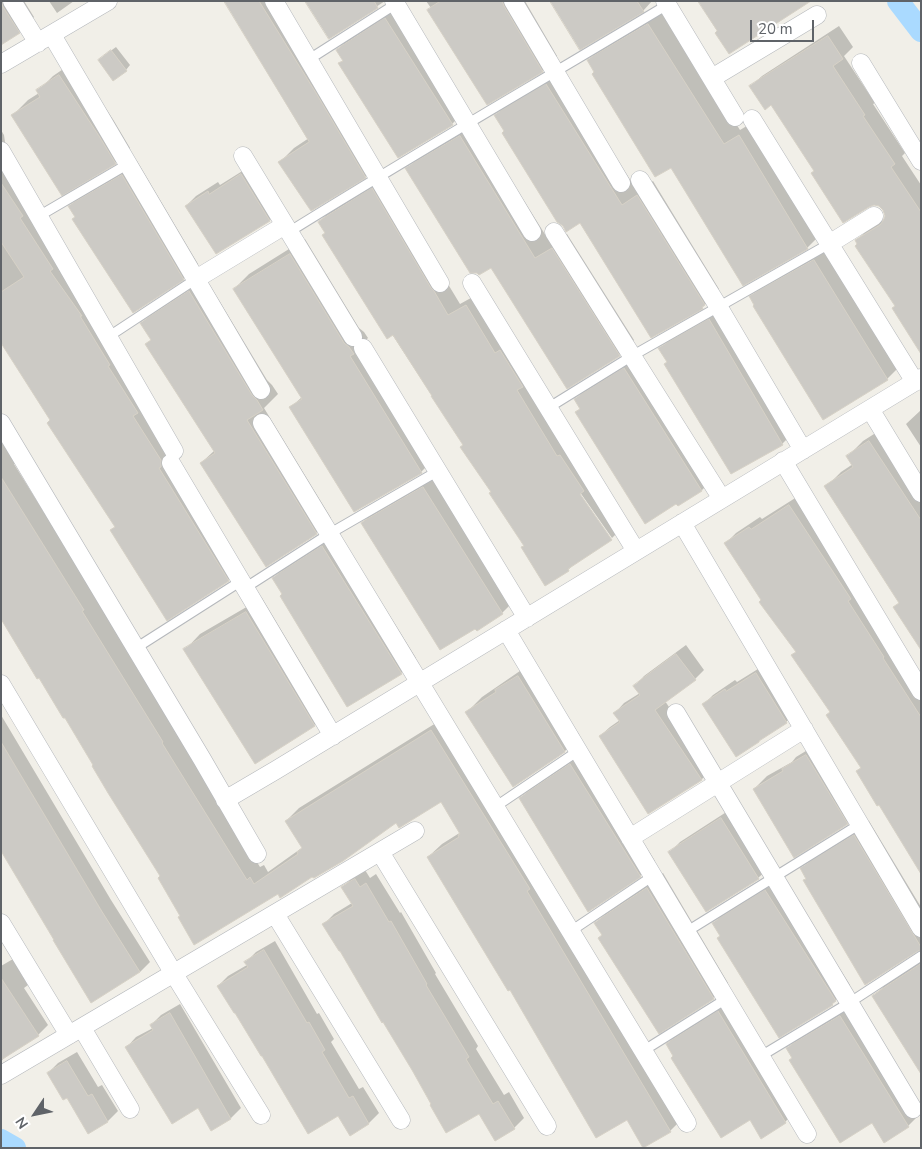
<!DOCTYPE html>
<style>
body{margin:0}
#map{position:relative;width:922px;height:1149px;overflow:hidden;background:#f1efe8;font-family:"Nunito Sans",sans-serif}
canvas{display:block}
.frame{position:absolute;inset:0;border:2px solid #5f6368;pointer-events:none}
.north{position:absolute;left:10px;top:1089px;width:50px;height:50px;-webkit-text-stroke:4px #fff;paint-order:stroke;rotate:236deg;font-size:14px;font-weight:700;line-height:20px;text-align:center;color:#5f6368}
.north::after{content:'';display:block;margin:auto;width:18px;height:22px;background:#5f6368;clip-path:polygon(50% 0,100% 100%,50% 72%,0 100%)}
.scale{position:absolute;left:750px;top:20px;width:64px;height:22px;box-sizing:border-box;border:2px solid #5f6368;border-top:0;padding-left:6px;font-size:15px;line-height:18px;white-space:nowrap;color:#5f6368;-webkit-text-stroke:4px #fff;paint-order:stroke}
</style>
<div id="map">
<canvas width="922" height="1149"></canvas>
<div class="frame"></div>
<div class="north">N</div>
<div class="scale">20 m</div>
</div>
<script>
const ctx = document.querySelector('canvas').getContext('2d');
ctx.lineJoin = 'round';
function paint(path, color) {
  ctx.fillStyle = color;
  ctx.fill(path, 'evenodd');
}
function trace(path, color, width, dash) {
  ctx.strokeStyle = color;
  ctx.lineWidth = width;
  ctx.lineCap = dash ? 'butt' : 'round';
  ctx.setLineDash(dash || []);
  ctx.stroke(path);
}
paint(new Path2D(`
 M1,1H24L34,17L19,32L1,43Z
 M49,1H74L57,13Z
 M225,1H282L379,163L365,177L280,162L294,148L309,138Z
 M306,1H385L329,38Z
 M426,1H525L557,56L542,71L431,8Z
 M551,1H652L643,11Z
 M401,4L467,109L452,124L340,64L344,60L337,50L352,35Z
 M663,10L740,130L755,121L822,233L807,248L671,166L595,72L588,61L603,45Z
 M839,26L853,47L844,56L875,103L873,104L905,153L902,156L921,185V351L896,306L856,241L867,230L885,219L886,216L884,209L879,205L815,171L771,104L751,86L762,76Z
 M116,47L130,65L126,70L105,55Z
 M75,61L114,121L130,148L115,163L13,115L28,100L39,93L38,91L53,76Z
 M562,70L637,191L653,181L719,289L702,308L580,222L505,131L496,115L511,100Z
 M475,122L551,244L567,234L634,340L619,355L492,266L407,169L422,154Z
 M1,130L4,135L5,142L174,452L242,567L228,580L116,526L51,420L1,340Z
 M137,161L198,264L183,279L77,217L70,206L85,191Z
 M252,165L280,210L270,220L186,206L196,196L218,182L220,185Z
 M384,178L460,304L478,294L622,528L612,538L577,488L575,489L609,539H611L574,564L568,570L545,584L522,548L525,545L464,445L319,222L331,210Z
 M305,239L359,328L364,332L368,338L365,341L436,457L421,472L291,407L302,397L234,289L249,274Z
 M830,245L902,364L887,379L751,297L766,282Z
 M205,277L267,380L272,385L278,394L264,408L331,518L316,533L201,463L215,450L147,344L152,339L142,323L157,308Z
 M724,305L797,429L782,444L732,473L660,349L675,334Z
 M640,354L717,475L702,490L678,505L577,412L581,408L576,399L591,384Z
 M921,410V447L906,424Z
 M885,427L921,482V648L900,602L826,487L841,472L853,464L848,456L863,441Z
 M1,434L18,461L14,464L96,596L174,729L260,867L264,865L268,872L303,847L286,821L299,808L444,718L683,1118L670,1131L627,1118L511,989L428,857L442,844L461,832L441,801L396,821L313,875L278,893L161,876L95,765L1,614Z
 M438,473L517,598L502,613L362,523L377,508Z
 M800,495L921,690V871L858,771L862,766L797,651L726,543L736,533L760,517L762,519Z
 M338,532L416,658L401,673L284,594L274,578L289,563Z
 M262,598L329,710L314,725L185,650L200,634Z
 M686,645L704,670L695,679L665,701L711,770L701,780L600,736L610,727L620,720L615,713L624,703L640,693L635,686L644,676Z
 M533,662L580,736L565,751L513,786L467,712L482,697Z
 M766,664L796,712L786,722L703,705L713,695L735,680L737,682Z
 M1,715L111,900L150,962L140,972L55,940L1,848Z
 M819,743L859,811L847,823L754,789L767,776L792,762L796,757Z
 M586,750L655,861L640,876L521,798L536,783Z
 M731,809L768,869L758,878L670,852L680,842Z
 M869,821L921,907V948L807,878L802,869L817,854Z
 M365,870L370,878L376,874L400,913L401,912L436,973L435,974L478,1046L476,1049L504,1095L509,1092L524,1118L514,1128L479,1112L433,1104L324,924L334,914L352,903L343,887L353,877Z
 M663,873L728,983L713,998L603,934L596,923L611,908Z
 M781,876L850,985L832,1004L779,1036L714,923L729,908Z
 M275,941L317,1014L319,1013L334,1039L331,1042L359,1089L363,1087L379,1113L369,1123L350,1134L339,1115L262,1054L218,986L228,976L247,965L246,962L256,952Z
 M13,959L28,985L24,988L48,1025L38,1035L13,1051L1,1061V966Z
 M921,959V1071L874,996L889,981Z
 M734,997L800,1107L785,1122L750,1118L674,1056L667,1044L682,1029Z
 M855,1002L921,1107V1113L908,1126L872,1121L793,1057L787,1049L802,1034Z
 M180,1004L241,1108L231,1118L212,1129L198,1106L127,1047L136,1037L153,1028L151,1025L161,1015Z
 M77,1052L98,1087L102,1085L118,1111L108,1121L89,1132L68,1096L48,1073L58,1063Z`), '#0003');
trace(new Path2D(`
 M898,1L921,31
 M1,1140L15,1148`), '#aadaff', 22);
const building = new Path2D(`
 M1,1L3,7L20,33L1,45Z
 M224,1H259L316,93L366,178L311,211L278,162L309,142Z
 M305,1H374L378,8L329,39Z
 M441,1H502L504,6L543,72L487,105L427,10Z
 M550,1H637L644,12L580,50Z
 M698,1H811L729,54L715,33L717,31Z
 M385,18L453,125L398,158L338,63L343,61L336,50Z
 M648,24L724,144L739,135L808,249L743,286L671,168L655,177L592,74L594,72L587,60Z
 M828,36L843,59L833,66L865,115L863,116L895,164L891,167L921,212V354L892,308L895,306L855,246L857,244L855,240L880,225L883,221L885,216L883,210L879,206L874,205L869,207L843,223L811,173L814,171L771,105L765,110L749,86Z
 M111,50L127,71L113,81L98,60Z
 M59,75L99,136L116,164L62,196L11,115L40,97L36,90Z
 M546,84L622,205L637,195L705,305L702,307L703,309L651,338L580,223L566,232L563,226L557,222L502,133L504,131L494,115Z
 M460,136L535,258L552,248L620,356L567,389L491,268L479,275L477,273H470L405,168Z
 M241,174L270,221L216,254L185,206L208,191L209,194Z
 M122,175L184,280L133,313L72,219L75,217L68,206Z
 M1,183L23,216L20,218L53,269L50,271L82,316H80L110,365L108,366L138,413L133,416L161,460V467L159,468L229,581L167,621L110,530L115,527L47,423L50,420L1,343V292L24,277L1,242Z
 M372,188L431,288L434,291L448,315L466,305L495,353L500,350L523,387L517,390L557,456L560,455L584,491L580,494L612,540L568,569L569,571L545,586L521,547L524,546L489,493L491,492L460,447L463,445L431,396H432L393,335L387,339L322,235L325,233L318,222Z
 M290,254L344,343L349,347L354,354L350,356L422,473L354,512L289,407L302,399L233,289Z
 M814,260L888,380L823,420L753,306L754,305L749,296Z
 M189,291L252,395L257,400L263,410L247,420L317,534L266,567L200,463L215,453L145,344L151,340L140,323Z
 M709,319L783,445L731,474L664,364L667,362L658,348Z
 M624,368L702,491L678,506L676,504L645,524L575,412L580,409L574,399Z
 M869,441L921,520V650L893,607L899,603L824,486L853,467L846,456Z
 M1,477L84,610L82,611L163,742L162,743L247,880L250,877L254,884L298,854L297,852L302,848L285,821L431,730L530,889L527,891L671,1132L643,1148L627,1120L596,1138L510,990L508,991L427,857L459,837L458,835L460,834L441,802L399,828L396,823L343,861L314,878L312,877L280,898L278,894L194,945L178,917L180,916L158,878L160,876L108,793L92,766L93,765L65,718H63L39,678L37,679L1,619Z
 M423,487L503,614L477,631L475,629L440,650L361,523Z
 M789,505L851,599L848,601L884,657L883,658L921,717V874L879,805L877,806L856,771L861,768L826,715L830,712L791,655L796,652L759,602L761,600L724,543L749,527L751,529Z
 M322,546L402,674L347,707L280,596L282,594L272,578Z
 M246,612L315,726L255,764L183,649Z
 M676,654L696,680L655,710L702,780L648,814L599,736L620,722L613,713L640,695L633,686Z
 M756,673L787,723L759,741V742L736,757L702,704L725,689L726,691Z
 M518,676L565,752L513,787L465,712L496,692L495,690Z
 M1,742L101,910L140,972L91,1003L53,940H54L1,851Z
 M806,755L848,824L794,858L753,789L783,771L782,769Z
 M570,764L641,877L588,912L519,798Z
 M721,818L759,879L706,912L668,852Z
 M854,835L921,947V950L918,951L865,985L803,880L806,879L800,868Z
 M355,879L360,887L366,883L389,922L391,921L427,984L426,985L469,1057L466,1059L493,1104L498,1101L515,1129L495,1141L479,1114L446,1133L430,1105L431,1104L412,1070L383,1022L382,1023L340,951H339L322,924L353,906L341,887Z
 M647,888L714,999L659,1034L598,938L602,935L594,923Z
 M765,890L836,1001L832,1004L833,1005L779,1038L717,938L720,936L712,923Z
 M264,950L307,1023L309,1022L325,1050L322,1052L349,1098L353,1096L369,1124L350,1136L338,1116L308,1134L262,1056H261L235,1013H234L217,986L248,967L244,962Z
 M921,964V1074L872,996Z
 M1,978L39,1036L1,1060Z
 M718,1011L786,1123L761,1139L750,1120L721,1138L671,1058L673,1056L666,1044Z
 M170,1013L231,1119L211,1131L198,1108L172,1124L125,1047L153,1030L150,1025Z
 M840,1016L909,1127L884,1143L872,1123L840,1143L789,1060L792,1058L786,1048Z
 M67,1061L88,1096L92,1094L108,1122L88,1134L67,1098L63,1100L47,1073Z`);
paint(building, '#cccac5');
trace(building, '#d6d1c6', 1);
const service = new Path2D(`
 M308,60L399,2
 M39,216L128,164
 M289,232C414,154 541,81 667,5
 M108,337L196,279
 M548,408L632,356L829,244
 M245,588L329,534L438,471
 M136,648L241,581
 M495,807L578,751
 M571,931L653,876
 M686,932L860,824
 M643,1051L726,999
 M761,1056L849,1003L921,956`);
const minor = new Path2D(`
 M12,1L38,43
 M274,1L440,283
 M394,1L532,232
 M513,1L621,183
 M665,1L735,117
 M52,35L261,390
 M861,63L921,161
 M1,64L108,1
 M712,78L817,15
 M752,119L915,382
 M1,151L174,451
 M243,156L353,337
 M640,180L718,306L803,450
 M554,232L722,499
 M829,244L874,216
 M196,279L285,225
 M472,283L636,551
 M363,348L527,618
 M870,409L921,493
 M1,423L202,759L257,854
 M262,423L687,1123
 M783,461L921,691
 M171,463L333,736
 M682,523L921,928
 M506,630L807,1134
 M1,684L174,974L261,1115
 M676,713L913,1109
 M225,800L276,770L921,378
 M630,838L804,729
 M380,852L547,1126
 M275,914L401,1120
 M1,923L69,1035
 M82,1028L130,1109
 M1,1075L415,831`);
trace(service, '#b5b8bc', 11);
trace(minor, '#b5b8bc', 19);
trace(service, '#fff', 9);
trace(minor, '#fff', 18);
</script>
